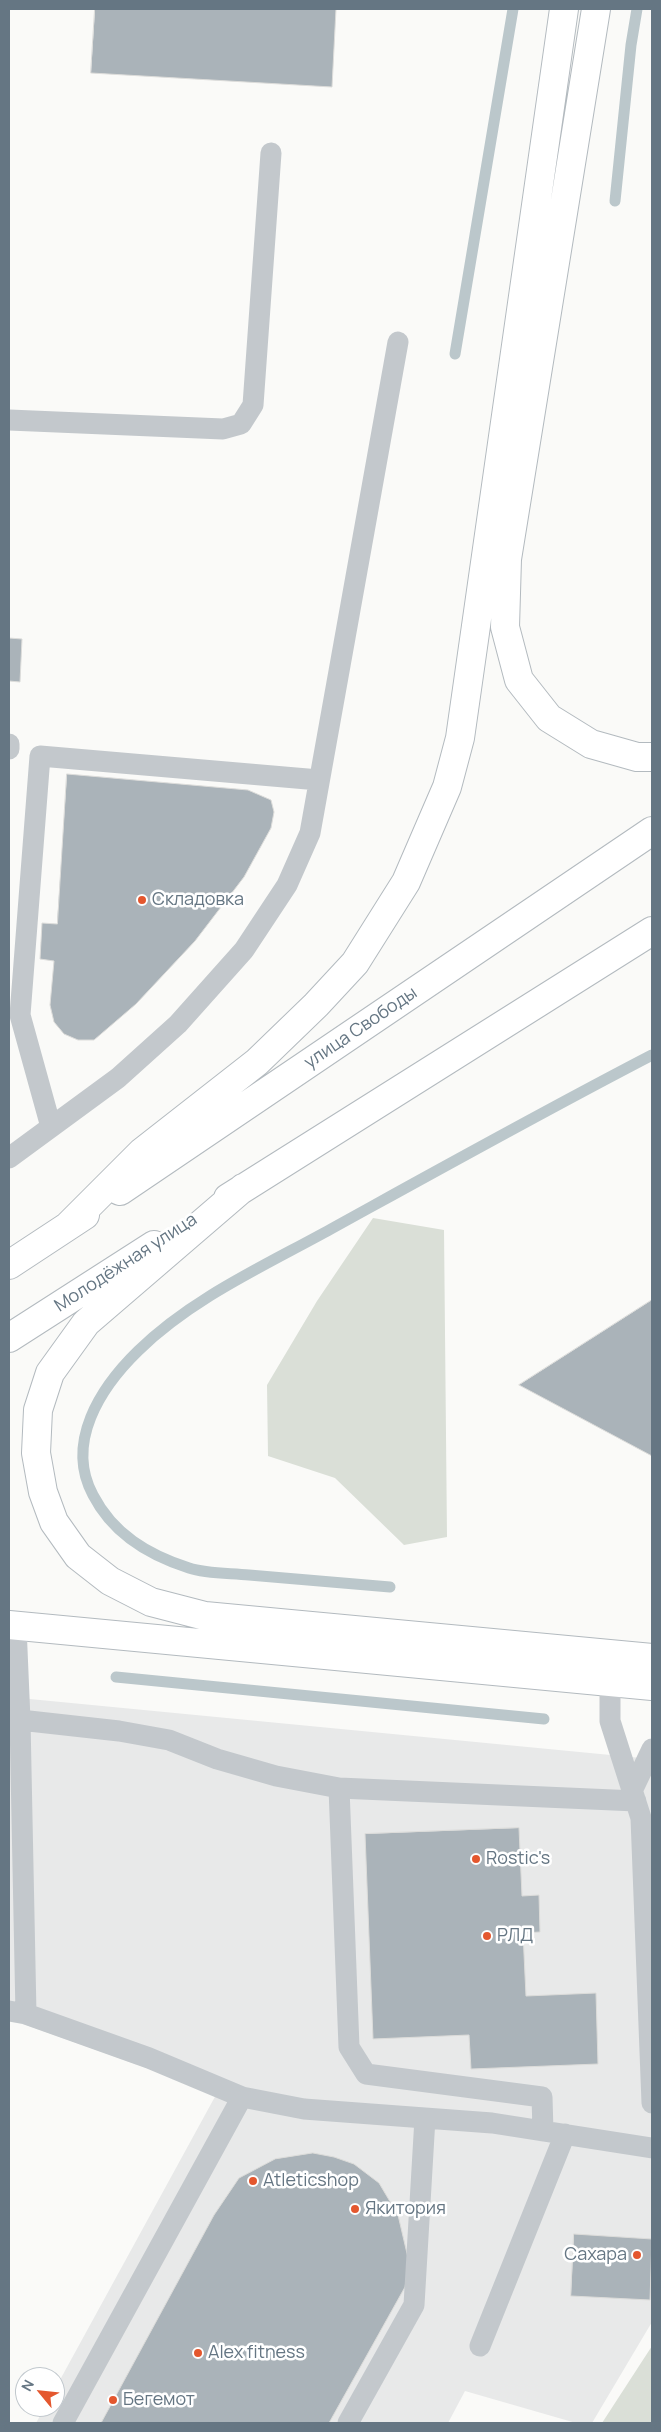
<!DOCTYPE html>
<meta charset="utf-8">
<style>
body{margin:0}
#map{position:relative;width:661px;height:2432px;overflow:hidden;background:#fafaf8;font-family:Manrope,sans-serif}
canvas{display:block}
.frame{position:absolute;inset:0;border:10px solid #657683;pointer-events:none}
.north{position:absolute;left:15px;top:2367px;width:50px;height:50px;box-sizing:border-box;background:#fff;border:1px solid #c1c8cd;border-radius:50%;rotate:298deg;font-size:14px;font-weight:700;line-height:20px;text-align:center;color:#657683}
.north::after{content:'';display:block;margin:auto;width:18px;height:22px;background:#e4572e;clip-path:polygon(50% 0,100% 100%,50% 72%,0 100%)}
</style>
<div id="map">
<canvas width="661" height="2432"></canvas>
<div class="frame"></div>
<div class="north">N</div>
</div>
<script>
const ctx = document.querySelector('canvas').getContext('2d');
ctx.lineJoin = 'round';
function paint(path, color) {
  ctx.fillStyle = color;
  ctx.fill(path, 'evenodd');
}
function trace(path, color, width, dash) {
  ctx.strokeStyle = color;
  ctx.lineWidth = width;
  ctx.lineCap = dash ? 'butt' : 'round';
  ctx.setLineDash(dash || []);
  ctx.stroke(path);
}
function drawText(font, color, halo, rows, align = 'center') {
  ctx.font = font + ' Manrope,sans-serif';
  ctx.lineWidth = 5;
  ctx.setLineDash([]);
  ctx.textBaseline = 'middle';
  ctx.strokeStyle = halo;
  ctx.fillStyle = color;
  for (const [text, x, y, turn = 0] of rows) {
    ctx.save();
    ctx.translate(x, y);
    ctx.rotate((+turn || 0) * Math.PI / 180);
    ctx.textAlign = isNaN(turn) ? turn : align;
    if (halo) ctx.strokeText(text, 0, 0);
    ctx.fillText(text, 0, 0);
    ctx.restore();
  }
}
paint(new Path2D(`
 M9,1697L652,1759V2322L592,2423H576L465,2391L448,2423H36L45,2407H55V2389L217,2093L9,2019Z`), '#e8e9e9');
paint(new Path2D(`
 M373,1218L444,1230L447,1537L404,1545L335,1478L268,1456L267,1385L317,1301Z
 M652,2346V2423H602Z`), '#dadfd7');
trace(new Path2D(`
 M615,201L631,45L637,9
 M455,354L513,9
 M390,1587C343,1583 296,1579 249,1575C230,1573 207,1574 189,1568C148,1555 113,1534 93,1495C65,1443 100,1388 138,1351C192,1298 266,1265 331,1229C438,1170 544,1111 652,1055
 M116,1677L544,1719`), '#bbc7cb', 11);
const building = new Path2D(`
 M95,9H336L332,87L91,73Z
 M9,638L22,639L20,682L9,681Z
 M67,774L248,790L271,800L274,812L271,828L244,877L195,941L136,1004L94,1040H78L64,1034L54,1022L50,1005L54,961L40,959L42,923L57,924Z
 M652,1300V1456L519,1385Z
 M519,1828L522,1896L539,1895L540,1932L523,1933L526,1996L596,1993L598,2064L471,2069L469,2035L373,2039L365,1834Z
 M313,2153L334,2157L354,2164L379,2183L398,2215L409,2262L405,2287L329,2423H101L214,2215L239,2178L275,2159Z
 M574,2234L652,2239L650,2300L571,2296Z`);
paint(building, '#aab3b9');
trace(building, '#dcdcda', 1);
const secondary = new Path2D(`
 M596,9L507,559L505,627L519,680L549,718L591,744L637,757H652
 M243,1188L86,1323L50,1373L38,1410L36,1453L43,1492L54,1522L78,1556L110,1581L151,1602L205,1616L652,1658
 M120,1191L652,831
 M228,1198L652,931
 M69,1225L142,1152L257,1062L316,1005L355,963L406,882L447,787L460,738L564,9
 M9,1265L85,1215
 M9,1338L154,1245
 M9,1625L652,1686`);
trace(secondary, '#b3babf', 30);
trace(new Path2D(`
 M9,420L223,429L241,424L253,405L271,153
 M9,744V749
 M51,1127L20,1015L40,756L319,780
 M9,1158L118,1078L178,1024L244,950L287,885L310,833L398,342
 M16,1626L20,1720L26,2014
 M610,1666V1721L641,1818L652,2103
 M20,1720L119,1731L169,1740L217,1759L276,1776L339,1788L636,1801
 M339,1788L349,2047L366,2074L542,2097L543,2131
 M632,1791L652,1749
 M9,2011L26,2014L149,2058L242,2097L304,2109L492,2123L652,2148
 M480,2346L565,2134
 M63,2423L242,2097
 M348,2423L414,2305L425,2118`), '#c3c8cc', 21);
trace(secondary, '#fff', 28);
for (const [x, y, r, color] of [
 [142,900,5,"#e4572e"],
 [476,1859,5,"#e4572e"],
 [487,1936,5,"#e4572e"],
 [253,2181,5,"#e4572e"],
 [355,2209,5,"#e4572e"],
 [637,2255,5,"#e4572e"],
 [198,2353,5,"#e4572e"],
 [113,2400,5,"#e4572e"]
]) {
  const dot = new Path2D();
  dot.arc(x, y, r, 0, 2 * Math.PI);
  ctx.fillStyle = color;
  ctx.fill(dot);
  trace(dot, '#fff', 2);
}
drawText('18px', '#657683', '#fff', [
 ["Складовка",152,900],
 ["Rostic's",486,1859],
 ["РЛД",497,1936],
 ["Atleticshop",263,2181],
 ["Якитория",365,2209],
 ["Сахара",627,2255,"right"],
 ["Alex fitness",208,2353],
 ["Бегемот",123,2400]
], 'left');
drawText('18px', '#657683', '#fff', [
 ["улица Свободы",361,1028,-34],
 ["Молодёжная улица",126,1263,-33]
]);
</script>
